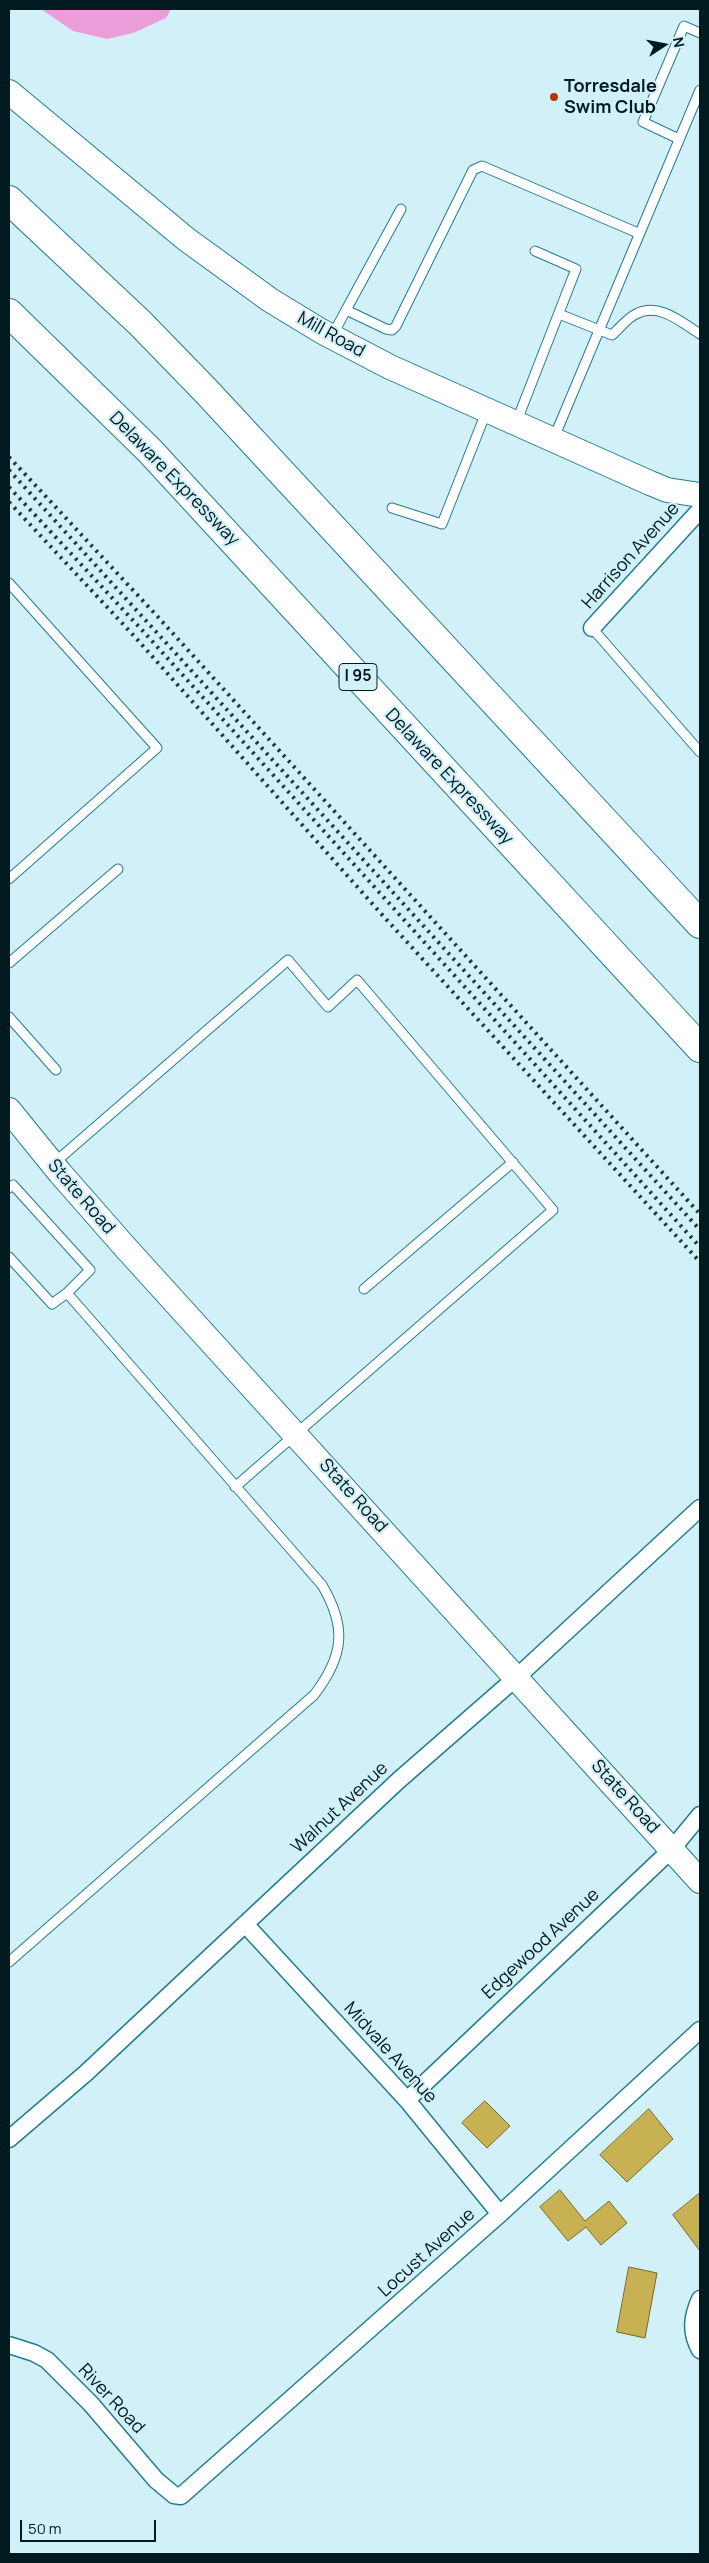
<!DOCTYPE html>
<style>
body{margin:0}
#map{position:relative;width:709px;height:2563px;overflow:hidden;background:#d1f0f8;font-family:Manrope,sans-serif}
canvas{display:block}
.frame{position:absolute;inset:0;border:10px solid #011a20;pointer-events:none}
.north{position:absolute;left:639px;top:20px;width:50px;height:50px;-webkit-text-stroke:4px #d1f0f8;paint-order:stroke;rotate:79deg;font-size:14px;font-weight:700;line-height:20px;text-align:center;color:#011a20}
.north::after{content:'';display:block;margin:auto;width:18px;height:22px;background:#011a20;clip-path:polygon(50% 0,100% 100%,50% 72%,0 100%)}
.scale{position:absolute;left:20px;top:2520px;width:136px;height:22px;box-sizing:border-box;border:2px solid #011a20;border-top:0;padding-left:6px;font-size:15px;line-height:18px;white-space:nowrap;color:#011a20;-webkit-text-stroke:4px #d1f0f8;paint-order:stroke}
</style>
<div id="map">
<canvas width="709" height="2563"></canvas>
<div class="frame"></div>
<div class="north">N</div>
<div class="scale">50 m</div>
</div>
<script>
const ctx = document.querySelector('canvas').getContext('2d');
ctx.lineJoin = 'round';
function paint(path, color) {
  ctx.fillStyle = color;
  ctx.fill(path, 'evenodd');
}
function trace(path, color, width, dash) {
  ctx.strokeStyle = color;
  ctx.lineWidth = width;
  ctx.lineCap = dash ? 'butt' : 'round';
  ctx.setLineDash(dash || []);
  ctx.stroke(path);
}
function drawText(font, color, halo, rows, align = 'center') {
  ctx.font = font + ' Manrope,sans-serif';
  ctx.lineWidth = 4.5;
  ctx.setLineDash([]);
  ctx.textBaseline = 'middle';
  ctx.strokeStyle = halo;
  ctx.fillStyle = color;
  for (const [text, x, y, turn = 0] of rows) {
    ctx.save();
    ctx.translate(x, y);
    ctx.rotate((+turn || 0) * Math.PI / 180);
    ctx.textAlign = isNaN(turn) ? turn : align;
    if (halo) ctx.strokeText(text, 0, 0);
    ctx.fillText(text, 0, 0);
    ctx.restore();
  }
}
paint(new Path2D(`
 M41,9H171L166,18L133,33L107,39L73,31Z`), '#ea9dd8');
const building = new Path2D(`
 M485,2101L510,2126L487,2148L462,2123Z
 M649,2109L673,2139L627,2182L600,2155Z
 M560,2190L585,2221L609,2201L627,2223L601,2245L586,2227L568,2241L540,2207Z
 M700,2193V2251L673,2215Z
 M629,2267L657,2273L645,2338L617,2332Z`);
paint(building, '#c8b152');
trace(building, '#786827', 1);
const lane = new Path2D(`
 M679,139L643,122L684,26L700,33
 M346,310L401,209
 M559,314L612,335C619,329 627,318 636,314C659,302 681,322 700,334
 M332,336L346,310L386,329L392,330L396,326L473,170L482,166L638,233
 M516,423L576,269L535,251
 M553,440L700,90
 M392,508L442,524L487,410
 M9,583L157,748L9,879
 M592,628L700,752
 M9,963L118,869
 M9,1017L56,1070
 M53,1164L288,960L328,1007L357,980L553,1210L235,1487
 M9,1188L13,1185L90,1270L67,1293L322,1585C347,1627 344,1656 314,1695L9,1962
 M9,1257L52,1304L67,1293
 M364,1289L513,1162`);
const street = new Path2D(`
 M592,628L700,510
 M245,1924L407,2100L500,2214
 M407,2100L672,1849L700,1815
 M9,2139L86,2073L399,1780L517,1677L700,1508
 M700,2299C692,2317 690,2332 700,2350
 M9,2345L34,2353L47,2360L91,2404L156,2480L174,2495L181,2496L500,2214L700,2030`);
const secondary = new Path2D(`
 M9,92L186,239L270,300L321,331L390,367L650,483L667,490L700,495
 M9,1110L60,1173L125,1247L700,1881`);
const highway = new Path2D(`
 M9,200L140,323L207,392L700,924
 M9,313L150,451L700,1048`);
trace(lane, '#227c90', 11);
trace(street, '#227c90', 19);
trace(secondary, '#227c90', 26);
trace(highway, '#227c90', 30);
trace(lane, '#fff', 9);
trace(street, '#fff', 16);
trace(secondary, '#fff', 24);
trace(highway, '#fff', 28);
trace(new Path2D(`
 M9,457L158,617L700,1214
 M9,470L700,1230
 M9,487L142,630L700,1247
 M9,502L135,637L385,918L700,1262`), '#1e383e', 4, [2.5, 5]);
for (const [x, y, r, color] of [
 [554,97,5,"#bb3203"]
]) {
  const dot = new Path2D();
  dot.arc(x, y, r, 0, 2 * Math.PI);
  ctx.fillStyle = color;
  ctx.fill(dot);
  trace(dot, '#d1f0f8', 2);
}
for (const [x, y, w] of [
 [358,677,38]
]) {
  const box = new Path2D();
  box.roundRect(x - w / 2, y - 13.5, w, 27, 4);
  ctx.fillStyle = '#d1f0f8';
  ctx.fill(box);
  trace(box, '#011a20', 1);
}
drawText('bold 16px', '#011a20', null, [
 ["I 95",358,677]
]);
drawText('bold 18px', '#011a20', '#d1f0f8', [
 ["Torresdale",564,87],
 ["Swim Club",564,108]
], 'left');
drawText('18px', '#011a20', '#d1f0f8', [
 ["Mill Road",331,335,29],
 ["Delaware Expressway",174,479,46],
 ["Harrison Avenue",631,556,-48],
 ["Delaware Expressway",449,777,47],
 ["State Road",81,1197,49],
 ["State Road",353,1496,48],
 ["State Road",625,1797,48],
 ["Walnut Avenue",340,1808,-43],
 ["Edgewood Avenue",541,1944,-43],
 ["Midvale Avenue",390,2053,48],
 ["Locust Avenue",427,2253,-42],
 ["River Road",111,2399,47]
]);
</script>
